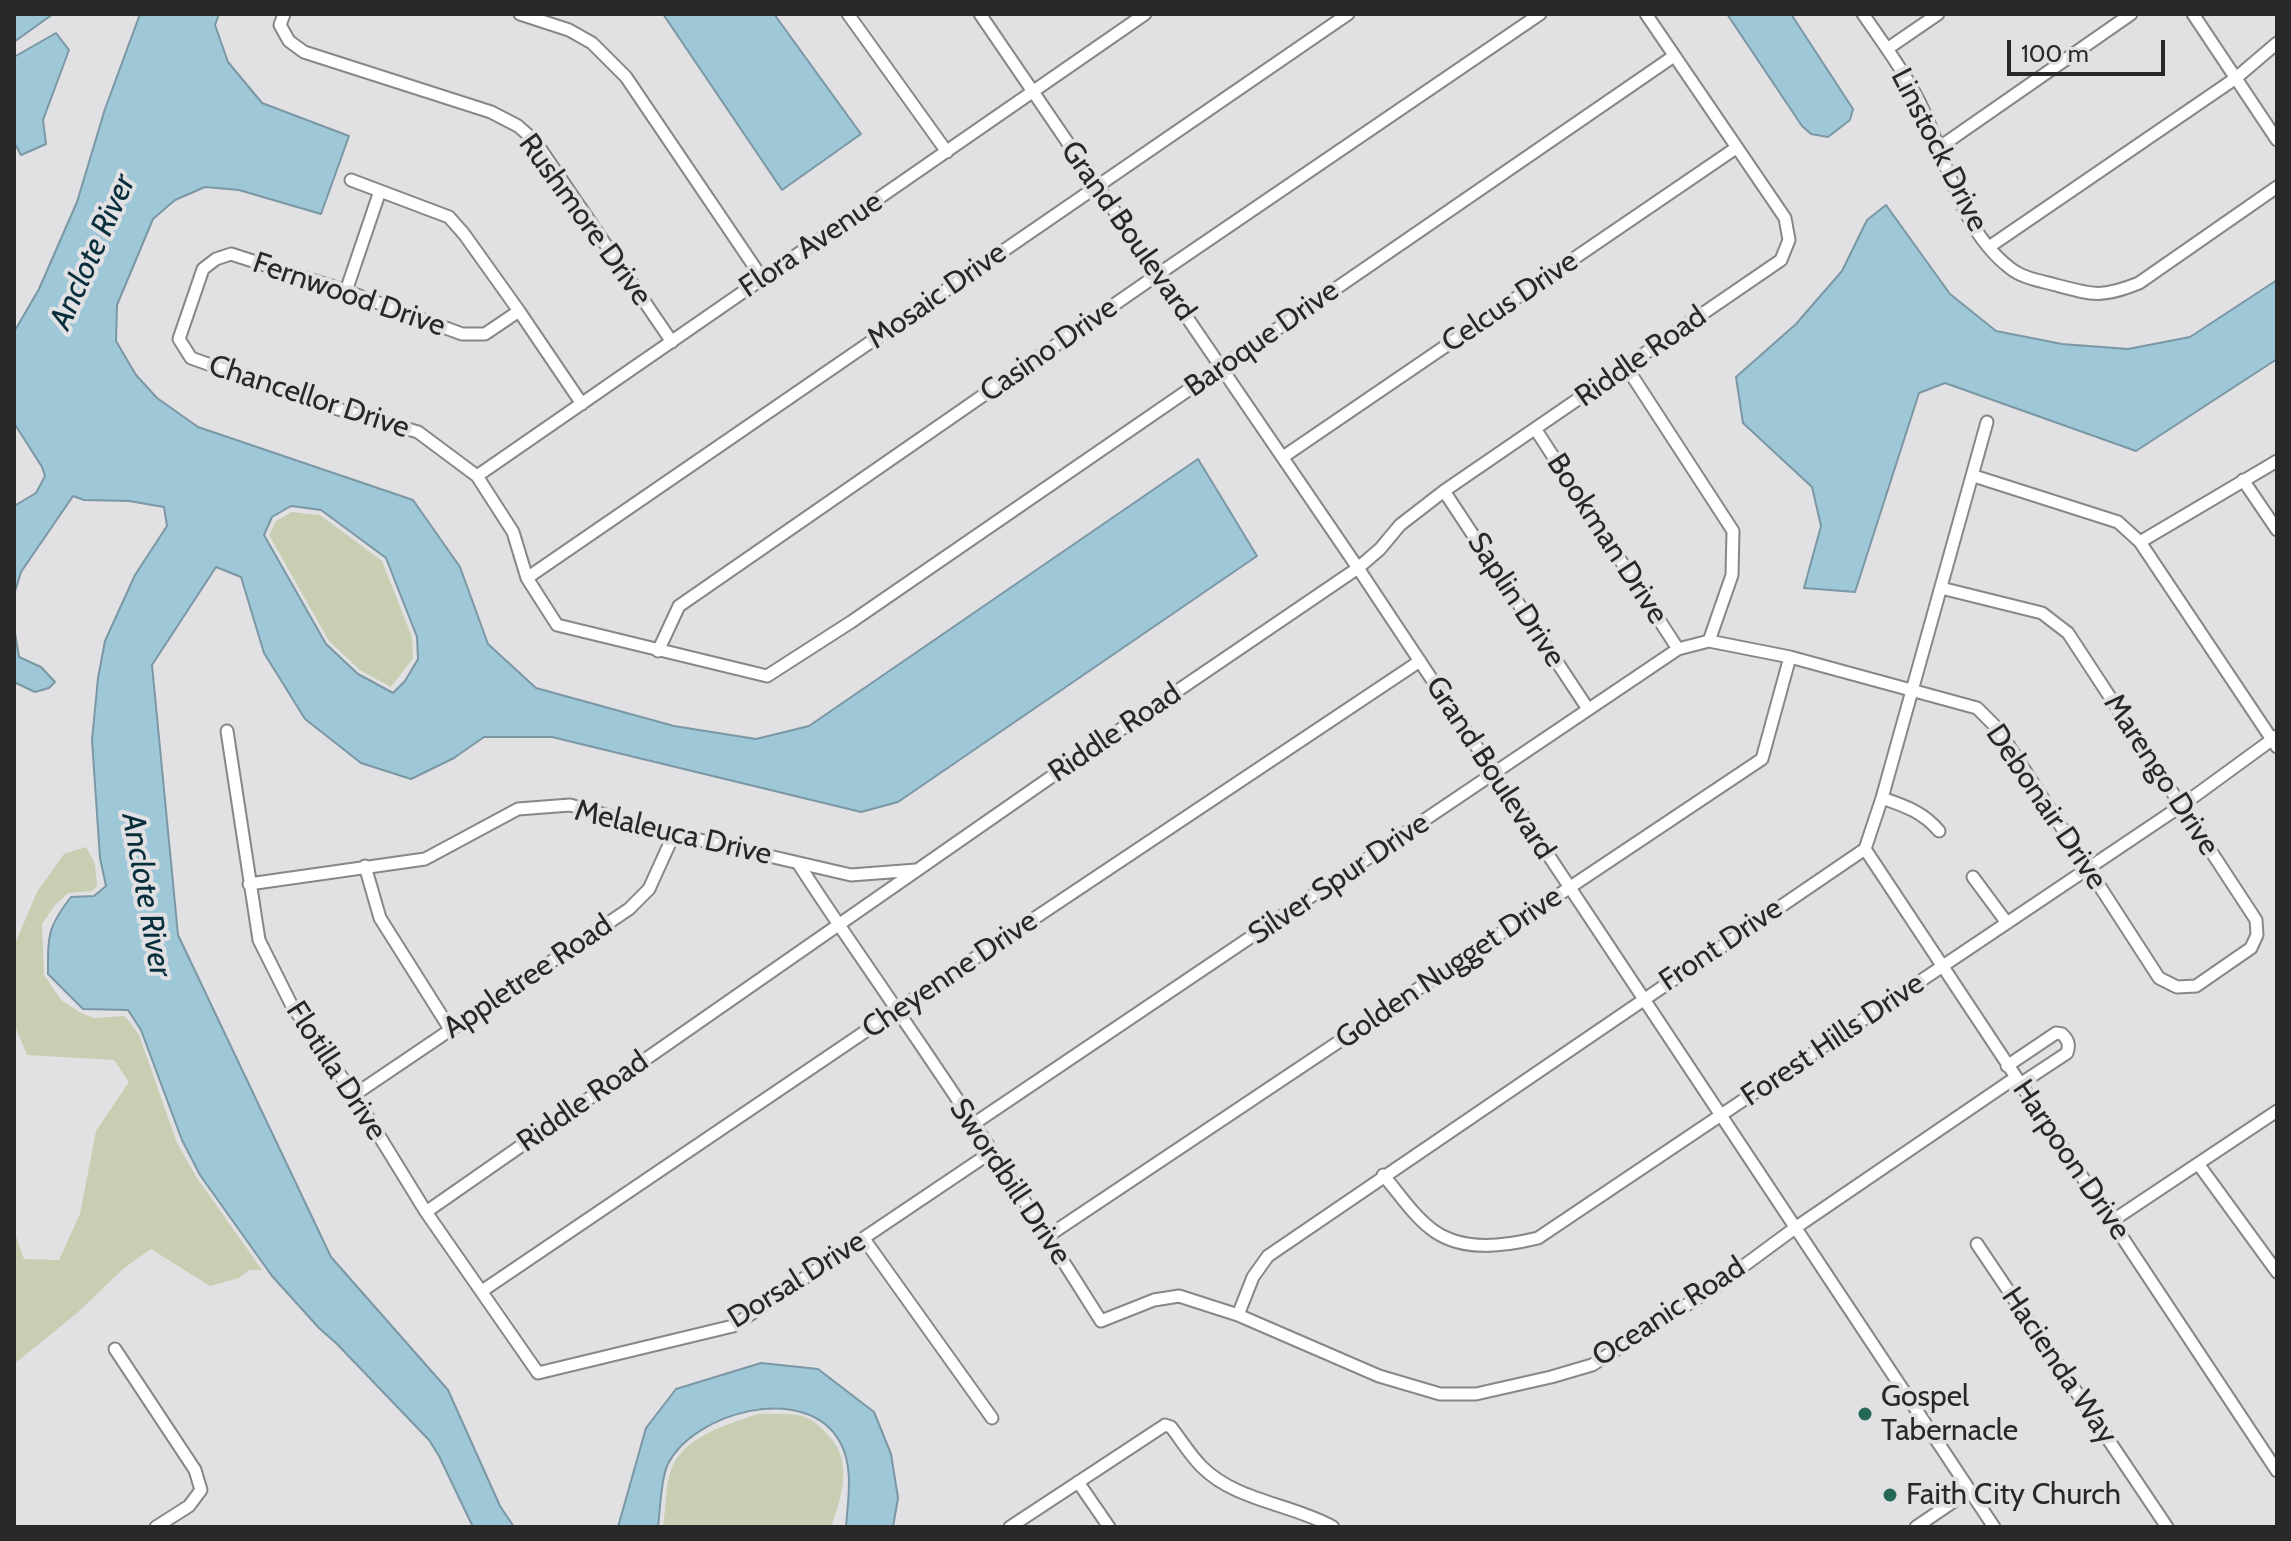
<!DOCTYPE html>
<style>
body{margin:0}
#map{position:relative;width:2291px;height:1541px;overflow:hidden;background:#e1e0e3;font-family:Cabin,sans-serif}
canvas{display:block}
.frame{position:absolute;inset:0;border:16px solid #292829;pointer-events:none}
.scale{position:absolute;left:2007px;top:40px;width:158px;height:36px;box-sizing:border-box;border:4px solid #292829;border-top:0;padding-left:10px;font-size:24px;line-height:28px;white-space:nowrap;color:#292829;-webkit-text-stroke:6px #e1e0e3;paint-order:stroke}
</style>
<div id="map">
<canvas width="2291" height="1541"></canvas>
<div class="frame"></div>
<div class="scale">100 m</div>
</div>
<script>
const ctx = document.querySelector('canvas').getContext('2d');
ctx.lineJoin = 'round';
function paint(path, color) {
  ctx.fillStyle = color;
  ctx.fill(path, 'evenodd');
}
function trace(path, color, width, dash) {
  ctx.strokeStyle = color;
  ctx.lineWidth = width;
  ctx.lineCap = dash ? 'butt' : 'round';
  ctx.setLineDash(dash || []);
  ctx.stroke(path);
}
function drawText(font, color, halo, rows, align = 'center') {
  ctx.font = font + ' Cabin,sans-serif';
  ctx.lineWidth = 8;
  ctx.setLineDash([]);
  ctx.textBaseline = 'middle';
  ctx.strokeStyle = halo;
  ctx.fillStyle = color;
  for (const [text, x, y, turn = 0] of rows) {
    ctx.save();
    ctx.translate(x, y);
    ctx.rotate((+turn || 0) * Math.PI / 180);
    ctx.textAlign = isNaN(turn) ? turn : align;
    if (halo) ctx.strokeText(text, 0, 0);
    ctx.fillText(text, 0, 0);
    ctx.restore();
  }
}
paint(new Path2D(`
 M292,512L320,515L382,561L412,637L413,658L391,687L360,670L329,641L269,535L276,521Z
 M86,847L95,864L97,886L92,891L68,893L55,905L42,924L44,975L61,1000L81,1013L94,1018L125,1016L139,1035L177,1143L197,1178L262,1270H249L239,1278L210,1286L151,1249L124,1268L76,1314L14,1364V1231L24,1259L59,1260L80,1214L96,1131L129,1082L114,1060L27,1055L14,1023V946L37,892L64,854Z
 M758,1414C772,1414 788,1413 802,1416C812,1419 820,1426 827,1434C854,1460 842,1496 831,1527H663C666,1509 665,1487 671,1470C683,1436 727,1425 758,1414Z`), '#c7ceb1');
const water = new Path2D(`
 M14,14H53L14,42Z
 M140,14H219L215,25L228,62L262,103L349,136L321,214L239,190L205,187L175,200L153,219L117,305L116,341L136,375L157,398L198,427L413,500L460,567L488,644L536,688L674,726L756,739L809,726L1198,459L1257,556L898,802L861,812L552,737H484L454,758L411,779L361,763L305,719L264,653L241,577L216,567L152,665L178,935L331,1257L448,1390L500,1506L514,1527H473L439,1456L429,1440L337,1344L319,1328L272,1276L200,1175L182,1140L141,1030L128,1010L83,1009L48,974C48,936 47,928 71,897L94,896L106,886L100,858L92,740L98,678L105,641L135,575L167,526L164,507L129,501L84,500L73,496L21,572L14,595V506L36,493L45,476L42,467L14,423V332L39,289L77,202L105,109ZM291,506L321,510L386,558L417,637L418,659L405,681L393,693L358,674L326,644L264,535L272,517Z
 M663,14H774L861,134L782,190Z
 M1727,14H1791L1853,109L1850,120L1828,137L1811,134L1802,126Z
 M56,33L69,50L43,120L46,144L21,155L14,142V57Z
 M1886,205L1950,294L1996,331L2062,344L2128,349L2190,337L2277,280V359L2136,451L1945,383L1919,393L1855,592L1804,588L1821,526L1812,487L1743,423L1736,377L1796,324L1842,271L1867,220Z
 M14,627L19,657L41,667L55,682L49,688L35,692L14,682Z
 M761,1363L818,1369L874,1412L891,1454L898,1498L893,1527H846C848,1499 854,1467 840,1442C807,1381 692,1412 667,1466C661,1480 660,1510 658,1527H618L646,1428L676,1389Z`);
paint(water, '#9ec7d8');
trace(water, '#7b97a4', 2);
const minor = new Path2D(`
 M284,14L280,25L289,41L304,52L491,112L518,126L535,141L672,342
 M520,14L569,30L592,43L626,77L762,278
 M848,14L947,152
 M980,14L1358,568L1994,1527
 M1863,14C1885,46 1909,78 1925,114C1948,166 1962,231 2010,268C2022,278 2041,281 2056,285C2093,295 2102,298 2139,283L2277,187
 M2193,14L2277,140
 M1887,49L1938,14
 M1937,149L2131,14
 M351,180L449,217L464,234L519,311L582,404
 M1989,247L2236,78L2277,43
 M346,291L380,191
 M519,311L485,334H462L346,291L231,254L216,259L203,269L179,339L191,358L324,405L418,432L477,476L513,532L527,578L557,625L767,676L851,622L1674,56
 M1627,368L1733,531L1732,575L1709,641
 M1536,430L1678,649
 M1283,457L1736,148
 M477,476L1145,14
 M1974,476L2118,522L2140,542L2277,747
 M2243,480L2277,530
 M1444,491L1588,709
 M2140,542L2277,461
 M527,578L1348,14
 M658,651L679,606L1157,275L1540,14
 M227,731L259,940L291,1004L354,1095L426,1212L538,1373L733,1326L990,1153
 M1882,798C1905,806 1923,812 1939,831
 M1865,849L2277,1471
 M798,863C830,913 864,961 897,1010C967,1112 1035,1216 1101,1321L1154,1300L1179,1296L1238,1315L1379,1376L1440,1394H1476L1551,1377L1592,1365L1715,1287L1795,1228L2015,1078
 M365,866L380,918L450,1029
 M1973,877L2007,923
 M249,884L425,859L518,809L570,805L674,834L851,875L916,870
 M2007,1066L2056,1033L2062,1034C2068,1040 2070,1044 2067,1053L2020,1084
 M354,1095L629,909L649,889L674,834
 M972,1125L1678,649L1709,641L1790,657L1977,708L1998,729L2159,978L2177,987L2196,986L2251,948L2257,935L2256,920L2068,633L2042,613L1941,588
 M2199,1165L2277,1272
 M1383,1175C1399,1193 1414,1217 1434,1231C1464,1252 1505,1246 1538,1238L2181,806L2277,736
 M426,1212L1061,770L1358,568L1380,549L1400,525L1444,491L1781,260L1789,240L1785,218L1646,14
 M2112,1221L2277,1111
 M1048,1236L1762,759L1790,657
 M864,1239L992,1418
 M1977,1244L2167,1527
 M482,1291L897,1010L1420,661
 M1238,1315L1253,1277L1268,1256L1865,849L1882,798L1987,422
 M115,1349L195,1470L201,1490L189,1506L156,1527
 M1078,1482L1109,1527
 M1010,1527L1165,1425L1171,1427C1181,1440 1190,1455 1202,1467C1236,1501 1292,1504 1333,1527
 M1916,1527L1969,1491`);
trace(minor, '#888689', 15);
trace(minor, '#fff', 11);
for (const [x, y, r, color] of [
 [1865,1414,8,"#266858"],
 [1890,1495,8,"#266858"]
]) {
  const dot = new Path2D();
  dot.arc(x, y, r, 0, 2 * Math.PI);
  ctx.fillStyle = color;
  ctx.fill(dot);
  trace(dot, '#e1e0e3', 3);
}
drawText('30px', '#292829', '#e1e0e3', [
 ["Linstock Drive",1939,150,63],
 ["Rushmore Drive",585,220,54],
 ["Grand Boulevard",1128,231,55],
 ["Flora Avenue",811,245,-34],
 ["Fernwood Drive",349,295,19],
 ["Mosaic Drive",937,296,-35],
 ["Celcus Drive",1510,302,-34],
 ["Baroque Drive",1262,339,-35],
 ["Casino Drive",1049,350,-35],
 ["Riddle Road",1641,357,-35],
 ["Chancellor Drive",309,397,18],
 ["Bookman Drive",1607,539,57],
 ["Saplin Drive",1516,600,57],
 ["Riddle Road",1115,733,-34],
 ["Grand Boulevard",1490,768,57],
 ["Marengo Drive",2161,775,57],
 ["Debonair Drive",2046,807,56],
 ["Melaleuca Drive",673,833,13],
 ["Silver Spur Drive",1339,879,-34],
 ["Front Drive",1721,945,-34],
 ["Golden Nugget Drive",1449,968,-34],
 ["Cheyenne Drive",950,975,-34],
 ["Appletree Road",528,977,-34],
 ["Forest Hills Drive",1833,1040,-34],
 ["Flotilla Drive",336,1071,57],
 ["Riddle Road",583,1102,-35],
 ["Harpoon Drive",2071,1160,56],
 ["Swordbill Drive",1010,1182,56],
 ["Dorsal Drive",797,1280,-32],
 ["Oceanic Road",1669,1312,-33],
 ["Hacienda Way",2059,1366,56]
]);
drawText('30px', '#292829', '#e1e0e3', [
 ["Gospel",1881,1397],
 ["Tabernacle",1881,1431],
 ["Faith City Church",1906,1495]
], 'left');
drawText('italic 32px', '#072e3b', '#e1e0e3', [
 ["Anclote River",93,252,-66],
 ["Anclote River",146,895,80]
]);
</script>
